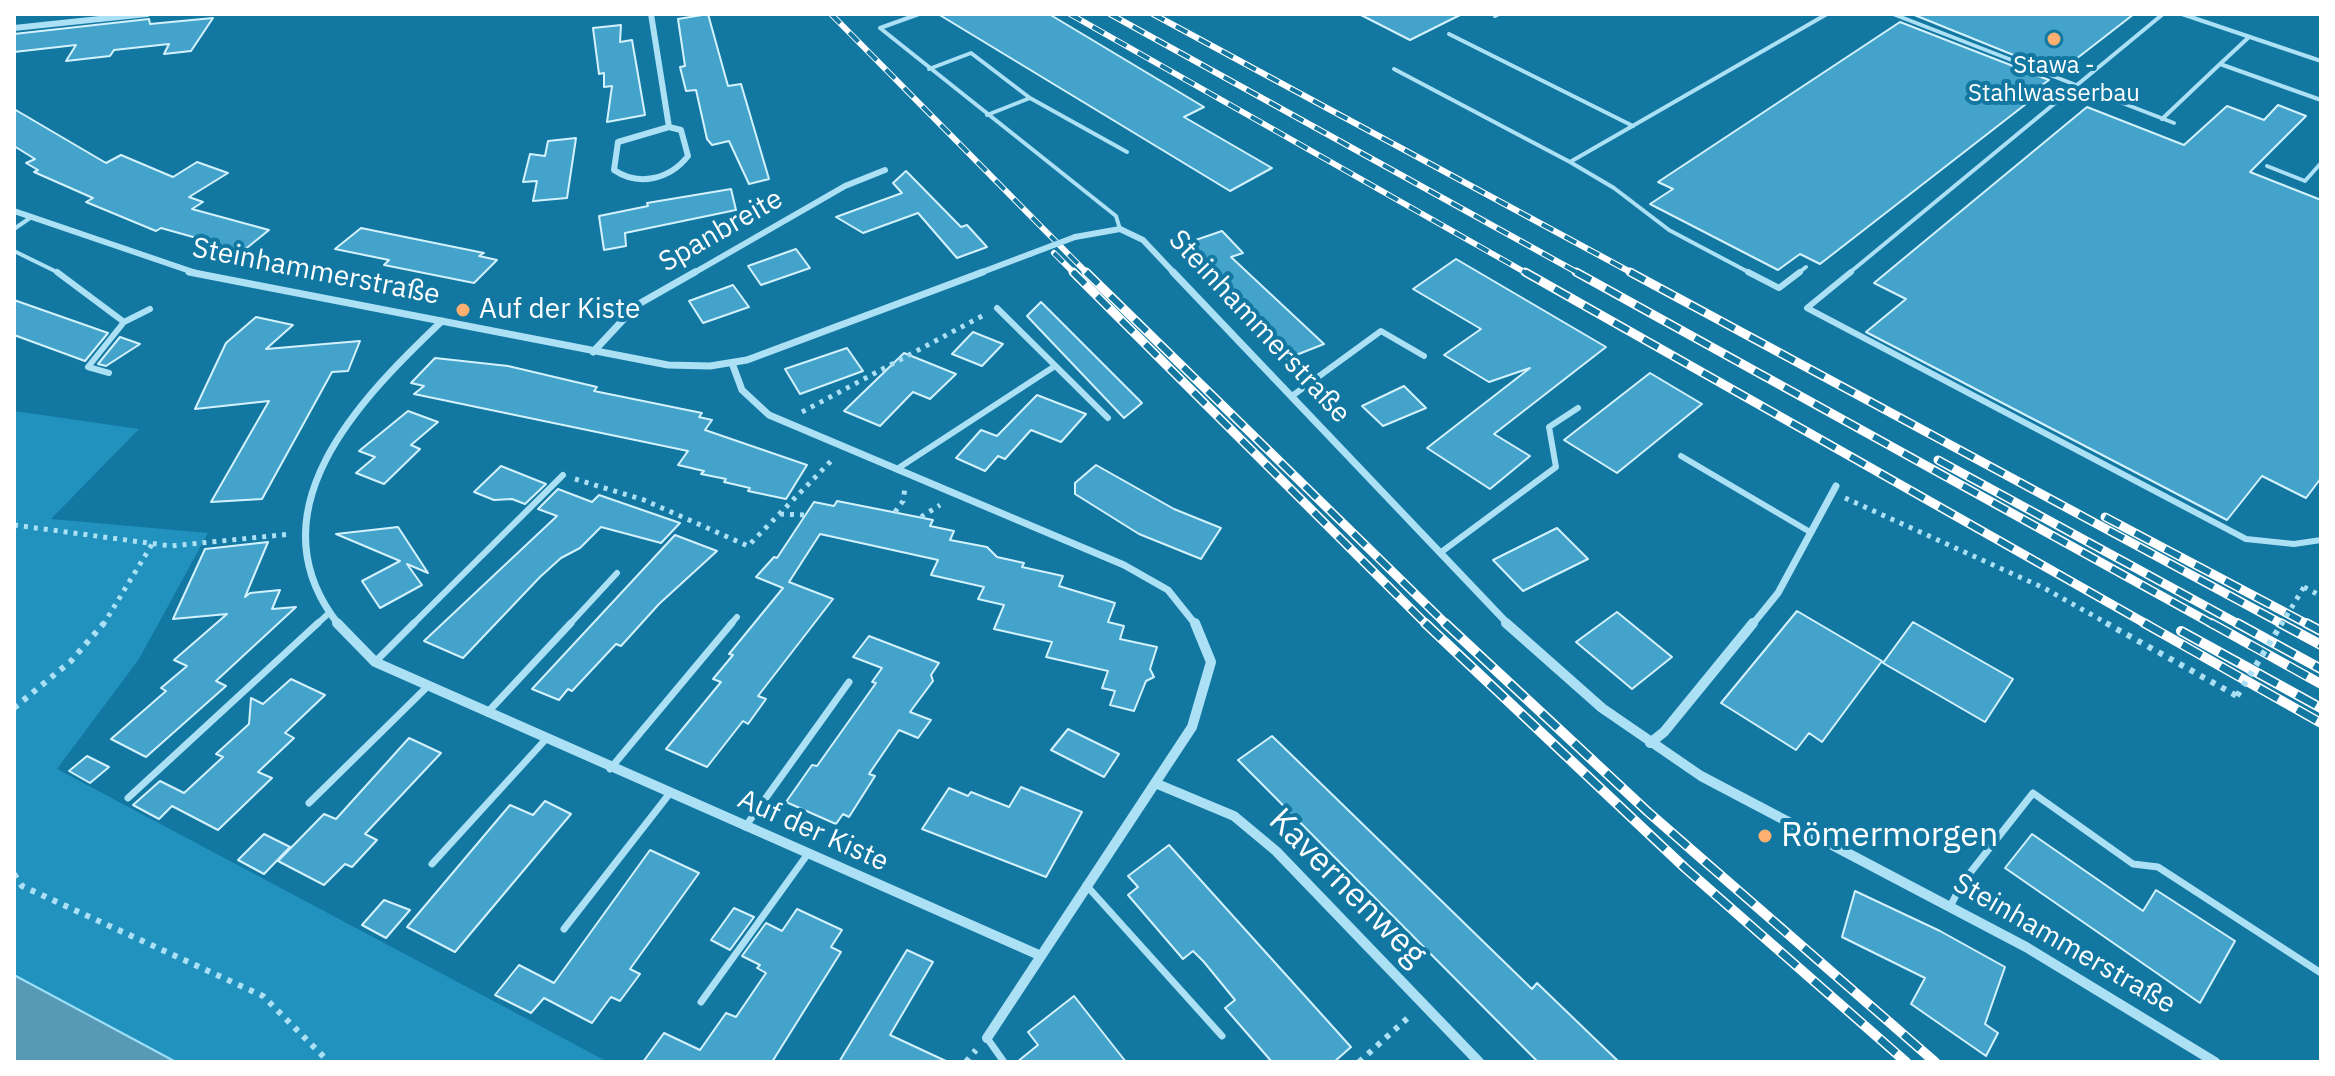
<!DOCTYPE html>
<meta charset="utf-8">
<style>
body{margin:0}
#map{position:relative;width:2335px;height:1076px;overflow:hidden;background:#1277a1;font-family:"IBM Plex Sans",sans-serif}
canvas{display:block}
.frame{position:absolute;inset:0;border:16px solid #fff;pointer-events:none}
</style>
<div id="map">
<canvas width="2335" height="1076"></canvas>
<div class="frame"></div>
</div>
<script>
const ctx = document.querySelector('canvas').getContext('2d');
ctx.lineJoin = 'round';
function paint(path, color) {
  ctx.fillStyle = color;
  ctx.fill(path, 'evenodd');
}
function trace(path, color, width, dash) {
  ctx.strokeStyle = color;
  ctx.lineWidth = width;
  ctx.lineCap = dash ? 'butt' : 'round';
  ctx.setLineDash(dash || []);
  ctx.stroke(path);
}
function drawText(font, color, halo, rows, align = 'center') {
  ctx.font = font + ' "IBM Plex Sans",sans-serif';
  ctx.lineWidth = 8;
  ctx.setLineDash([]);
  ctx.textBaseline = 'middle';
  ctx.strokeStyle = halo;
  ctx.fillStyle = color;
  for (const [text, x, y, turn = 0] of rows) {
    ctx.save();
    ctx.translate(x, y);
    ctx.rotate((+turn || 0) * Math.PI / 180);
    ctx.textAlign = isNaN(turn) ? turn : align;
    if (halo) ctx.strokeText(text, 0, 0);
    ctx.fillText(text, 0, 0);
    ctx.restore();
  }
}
paint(new Path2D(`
 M14,411L139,429L51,519L208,533L139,659L57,769L608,1062H176L14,975Z`), '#2192be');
const water = new Path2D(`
 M14,975L176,1062H14Z`);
paint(water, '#589ab5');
trace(water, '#9ddff8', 2);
const building = new Path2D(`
 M708,14L728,86L741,84L769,179L749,184L729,141L712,145L707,139L696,90L686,91L680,67L685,66L678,19Z
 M938,14H1049L1204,107L1184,117L1272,168L1230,191Z
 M1359,14H1462L1410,40Z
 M1912,14H2134L2058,73Z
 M213,18L191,51L164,54L169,44L114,50L110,56L66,61L76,45L14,52V34L149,19L150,24Z
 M1900,22L2049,80L2038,88L2044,90L1820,264L1800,254L1778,270L1650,204L1673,189L1658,182Z
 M621,25L620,42L632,40L645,115L607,122L612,86L604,87V73L599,74L593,28Z
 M2278,105L2306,116L2250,172L2321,200V478L2306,498L2262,476L2227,520L1866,332L1906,299L1874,283L2087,107L2184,145L2227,106L2264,120Z
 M14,109L106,163L121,155L173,177L197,162L228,173L189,197L203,202L192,209L269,230L243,251L161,228L156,231L86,202L93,198L34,172L38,170L26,163L35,159L14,146Z
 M576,138L567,198L533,201L537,181L523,182L530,154L545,156L548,141Z
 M906,171L961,227L967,225L987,247L957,258L918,213L863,233L836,217L902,193L893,183Z
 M731,189L736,210L625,233L626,246L604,250L599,216L648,206L647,203Z
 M361,228L484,253L479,256L497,260L474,283L384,265L389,260L335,249Z
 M1222,231L1243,253L1231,257L1324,344L1286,359L1181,245Z
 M796,249L810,268L761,285L748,266Z
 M1456,259L1606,347L1494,434L1530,456L1490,489L1427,448L1530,368L1489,382L1444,355L1481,329L1413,289Z
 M733,285L749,307L703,323L689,301Z
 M14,300L108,333L85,361L14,335Z
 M1041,302L1142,403L1124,418L1027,316Z
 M256,317L293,325L266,349L360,341L348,371L332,372L262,499L211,502L269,401L195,409L226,343Z
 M973,332L1003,344L982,366L952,354Z
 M120,337L140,344L106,366L98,364Z
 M847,348L863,371L800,394L785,369Z
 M904,353L956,374L930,399L913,392L880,426L844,411Z
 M435,358L508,366L597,387L594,391L702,413L699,417L712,420L705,430L807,465L786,499L748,491L750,488L724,482L726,479L701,474L704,471L678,465L688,451L414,394L424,386L411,383Z
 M1650,373L1702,404L1617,473L1564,440Z
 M1404,386L1426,408L1383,426L1362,406Z
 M1037,395L1086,414L1061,442L1031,430L1005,459L998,456L985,471L956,458L981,430L997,436Z
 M408,411L438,422L411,445L420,449L384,484L356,473L375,457L359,451Z
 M1096,465L1174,509L1221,528L1201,559L1139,534L1075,494V483Z
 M501,466L546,484L525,504L512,499L494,500L474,492Z
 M558,489L592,502L599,495L680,523L661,543L601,527L580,548L561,558L540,577L463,658L424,641L557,516L538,509Z
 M837,501L933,520L930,526L954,531L950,540L987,547L997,557L1024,563L1022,567L1063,576L1059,586L1115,603L1108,622L1124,626L1120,639L1157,647L1150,669L1154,677L1146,681L1134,711L1110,705L1115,691L1102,688L1108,671L1046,657L1052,642L994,629L1004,605L978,599L984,587L931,575L938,560L820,534L789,582L833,599L758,696L766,699L748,724L743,721L707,767L666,749L721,682L713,679L733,655L729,654L783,588L756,577L774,557L777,558L814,502L834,506Z
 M398,527L428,573L407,564L422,585L380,608L362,581L400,561L336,534Z
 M1557,528L1588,559L1523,591L1493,560Z
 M675,535L717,551L659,604L621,646L616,644L572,691L568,689L559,700L532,689Z
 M268,542L245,597L250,593L280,590L272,609L296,607L216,681L226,686L146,757L111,739L166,691L161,688L187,666L174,660L227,614L173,619L205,549Z
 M1797,611L1882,661L1822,742L1809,733L1796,750L1721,703Z
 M1617,612L1672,657L1632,689L1576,642Z
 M1913,622L2013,679L1985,722L1883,663Z
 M869,636L939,663L931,675L933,681L910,712L931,720L918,738L899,730L869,774L875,776L849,817L843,814L836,824L786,802L812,765L817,766L876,683L872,682L882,668L853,657Z
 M291,679L325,695L285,733L294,738L258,772L272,778L218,830L172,806L159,819L133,805L160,781L184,793L223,757L216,754L249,724L251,698L263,704Z
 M1068,729L1119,754L1104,777L1051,750Z
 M1272,736L1532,989L1537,983L1619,1062H1538L1238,760Z
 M409,738L441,753L365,834L377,840L352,867L345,864L324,885L278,861L324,814L336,819Z
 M87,756L109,767L90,783L69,771Z
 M1021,787L1082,812L1046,877L922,829L949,788L968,796L971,792L1009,807Z
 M545,801L571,814L455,952L407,927L510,805L533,815Z
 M264,834L290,847L264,874L238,860Z
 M2032,834L2143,911L2156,890L2235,941L2200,1003L2005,868Z
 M1169,845L1351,1047L1334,1062H1272L1225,1008L1235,1000L1204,962L1193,951L1183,959L1128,895L1138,887L1128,876Z
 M650,850L699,873L630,969L640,974L620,1001L611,997L592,1023L544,998L531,1013L495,995L519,965L554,983Z
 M1855,891L1940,931L2005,967L1985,1024L1998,1033L1986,1056L1911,1004L1925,978L1842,937Z
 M384,900L410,910L386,938L362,925Z
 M734,908L754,917L730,950L711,940Z
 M797,909L842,930L831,947L841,952L772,1062H643L664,1033L700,1050L726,1013L736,1017L766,973L757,968L760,965L742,956L766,923L782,931Z
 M907,950L933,962L890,1035L948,1062H839Z
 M1074,996L1126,1062H1017L1038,1045L1028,1032Z`);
paint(building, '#44a3ca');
trace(building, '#d4f2fe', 2);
trace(new Path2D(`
 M802,412L984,315
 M575,479L644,500L748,546L832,460
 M1845,498L2044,588L2110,625
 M895,512L903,501L905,488
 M780,514L805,515
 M921,517L940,505
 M14,525L171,546L291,534
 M2304,587L2321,596
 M103,625L154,541`), '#abe0f5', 5, [4, 6]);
trace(new Path2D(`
 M2106,623L2237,696
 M14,708L71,661L104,623
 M14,874L22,886L263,996L329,1062
 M966,1062L976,1050
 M1359,1062L1411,1015`), '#abe0f5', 6, [5, 7]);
trace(new Path2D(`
 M1893,14L2174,123
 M2182,14L2321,61
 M1495,16L1499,14
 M880,28L1116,216L1120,229
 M880,28L919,14
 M1449,34L1633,126
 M2249,37L2220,64L2321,100
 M929,69L971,53L1030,98L1127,152
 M1394,69L1570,162L1614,188L1669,230L1752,274
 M987,115L1030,98
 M2162,119L2220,64
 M1570,162L1827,14
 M2267,166L2305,181L2321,163
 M14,229L30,218
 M14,251L61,274
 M1797,274L1806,267
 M1848,274L2163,14`), '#abe0f5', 4);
trace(new Path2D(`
 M57,272L124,322L88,367L109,373
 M1748,272L1779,288L1800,272
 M1851,272L1807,308L2246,539L2294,544L2321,540
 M997,308L1108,418
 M124,322L150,309
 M1292,396L1381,331L1424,356
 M1681,456L1810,532
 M897,469L1055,366
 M1440,553L1556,467L1549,427L1578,408
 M316,625L329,613
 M412,625L563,475
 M569,625L617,573
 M730,625L737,617`), '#abe0f5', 6);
trace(new Path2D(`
 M375,662L414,623
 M487,713L571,623
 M610,769L732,623
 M128,798L318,623
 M309,803L427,687
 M745,827L849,682
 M432,864L546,739
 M1086,885L1222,1036
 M1951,905L1962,883L2033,793L2133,864L2158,867L2321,973
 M564,929L670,793
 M701,1002L807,855
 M987,1038L1004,1062`), '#abe0f5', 7);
trace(new Path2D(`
 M651,14L669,127
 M14,28L147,14
 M669,127L681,130L688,156C670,179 639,187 614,170L618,142Z
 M14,211L199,274
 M1075,237L1120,229L1143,240L1175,274
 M692,274L845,186L885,170
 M977,274L1030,254`), '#abe0f5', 6);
trace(new Path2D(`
 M189,272L668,365L710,366L747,360L983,272
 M1173,272L1509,625
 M593,352L637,305L695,272
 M732,363L742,390L769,415L1124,565L1168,590L1196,625
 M339,625C248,511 362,397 442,321
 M1752,625L1778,593L1836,486`), '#abe0f5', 7);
trace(new Path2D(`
 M337,623L375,662L1039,955
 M1506,623L1602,708L1701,776L2026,947L2215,1062
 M1650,743L1664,732L1753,623
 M1155,783L1234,816L1276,851L1479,1062
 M987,1038L1192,727L1211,662L1195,623`), '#abe0f5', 10);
const railFar2 = new Path2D(`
 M831,14L1088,274
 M1070,14L1528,274
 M1110,14L1580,274
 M1153,14L1634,274
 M1054,253L1075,274`);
const railFar1 = new Path2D(`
 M1073,272L1427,625
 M1086,272L1447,625
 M1525,272L2148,625
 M1576,272L2214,625
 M1630,272L2284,625
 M1938,460L2240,625
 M2105,517L2309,625`);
const rail = new Path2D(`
 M1425,623L1685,868L1906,1062
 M1445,623L1648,812L1935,1062
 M2144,623L2321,723
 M2211,623L2321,684
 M2237,623L2321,669
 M2280,623L2321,645
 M2306,623L2321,631
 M2181,631L2321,708`);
trace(railFar2, '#fff', 6);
trace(railFar1, '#fff', 9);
trace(rail, '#fff', 10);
trace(railFar2, '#1277a1', 4, [13]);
trace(railFar1, '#1277a1', 6, [17]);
trace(rail, '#1277a1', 7, [22]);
trace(new Path2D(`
 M2281,625L2304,587`), '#abe0f5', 5, [4, 6]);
trace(new Path2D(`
 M2237,696L2282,623`), '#abe0f5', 6, [5, 7]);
trace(new Path2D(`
 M1030,254L1075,237`), '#abe0f5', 6);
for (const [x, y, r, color] of [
 [2054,39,8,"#ffaf6f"],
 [463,310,8,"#ffaf6f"],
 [1765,836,8,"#ffaf6f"]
]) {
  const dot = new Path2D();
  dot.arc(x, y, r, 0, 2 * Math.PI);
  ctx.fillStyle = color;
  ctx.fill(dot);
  trace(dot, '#1277a1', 3);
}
drawText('24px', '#fff', '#1277a1', [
 ["Stawa -",2054,66],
 ["Stahlwasserbau",2054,94]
]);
drawText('28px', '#fff', '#1277a1', [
 ["Spanbreite",721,231,-30],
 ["Steinhammerstraße",316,272,11],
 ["Steinhammerstraße",1259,327,47],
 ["Auf der Kiste",813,831,24],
 ["Steinhammerstraße",2064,944,30]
]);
drawText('28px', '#fff', '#1277a1', [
 ["Auf der Kiste",479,310]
], 'left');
drawText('34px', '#fff', '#1277a1', [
 ["Römermorgen",1781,836]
], 'left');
drawText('34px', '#fff', '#1277a1', [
 ["Kavernenweg",1347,888,45]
]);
</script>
